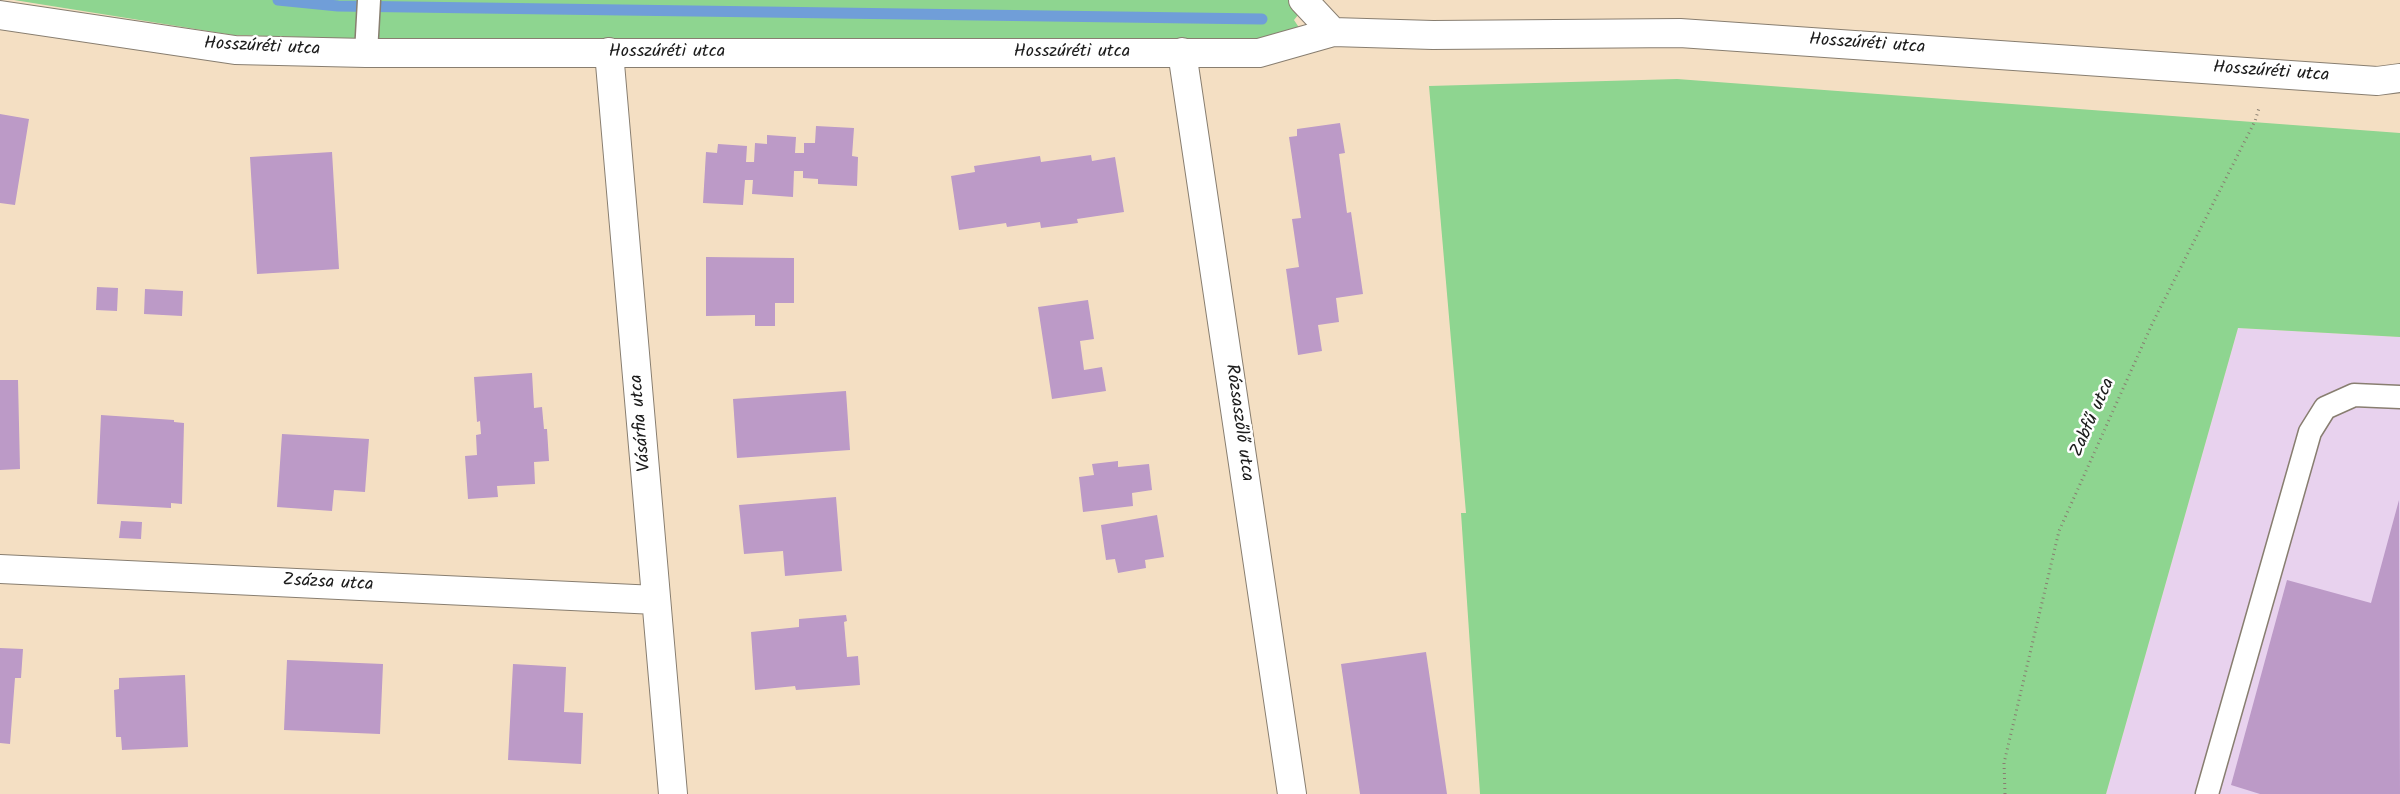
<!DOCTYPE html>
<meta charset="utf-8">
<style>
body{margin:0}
canvas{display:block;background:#f4dfc3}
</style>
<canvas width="2400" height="794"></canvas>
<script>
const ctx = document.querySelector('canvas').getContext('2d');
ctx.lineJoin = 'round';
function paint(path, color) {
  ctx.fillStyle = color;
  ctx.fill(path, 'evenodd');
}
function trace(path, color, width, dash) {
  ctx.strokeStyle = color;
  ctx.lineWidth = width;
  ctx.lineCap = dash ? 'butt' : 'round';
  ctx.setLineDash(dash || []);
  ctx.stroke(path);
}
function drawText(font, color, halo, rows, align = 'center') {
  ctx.font = font + ' Kalam,sans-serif';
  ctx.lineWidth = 5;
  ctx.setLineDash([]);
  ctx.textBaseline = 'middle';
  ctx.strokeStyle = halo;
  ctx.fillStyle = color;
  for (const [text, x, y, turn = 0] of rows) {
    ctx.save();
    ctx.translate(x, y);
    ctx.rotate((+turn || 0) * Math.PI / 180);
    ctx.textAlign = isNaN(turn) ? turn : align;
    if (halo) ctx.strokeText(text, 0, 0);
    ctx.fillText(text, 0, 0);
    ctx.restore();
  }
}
paint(new Path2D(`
 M2238,328L2400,337V794H2106Z`), '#e8d2ee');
paint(new Path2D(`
 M14,0H1310L1294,20L1300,29L1287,41L332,38L233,35Z
 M1677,79L2400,133V337L2238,328L2106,794H1480L1461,513H1466L1429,86Z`), '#8ed590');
trace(new Path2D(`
 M278,0L338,6L1262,19`), '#709ed8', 11);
paint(new Path2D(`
 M0,114L29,119L15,205L0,203Z
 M1340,123L1345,153L1339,154L1347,213L1351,212L1363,294L1336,298L1339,322L1318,325L1322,351L1298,355L1286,269L1299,267L1292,219L1301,218L1289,137L1297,136V129Z
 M816,126L854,128L852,156L858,157L857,186L818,184V179L803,178V171H794L793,197L752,194L753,180H745L743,205L703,203L706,152L717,153L718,144L747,146L746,162H754L755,143L767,144V135L796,137L795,153H804V143H815Z
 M332,152L339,269L257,274L250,157Z
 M1091,155L1092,161L1115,157L1124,212L1077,219L1078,223L1041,228L1040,222L1007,227L1006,223L959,230L951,176L975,172L974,166L1040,156L1041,162Z
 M706,257L794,258V303H775V326H755V315L706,316Z
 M97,287L118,288L117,311L96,310Z
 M145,289L183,291L182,316L144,314Z
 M1088,300L1094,339L1080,341L1084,370L1102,367L1106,391L1052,399L1038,307Z
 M532,373L534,408L542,407L544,429H547L549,461L534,462L535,484L497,486L498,497L468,499L465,456L477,455L476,435L481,434L480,421L477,422L474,377Z
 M0,380H18L20,469L0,470Z
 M846,391L850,450L737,458L733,399Z
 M101,415L174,420V422L184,423L182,504L171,503V508L97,504Z
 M282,434L369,439L365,492L334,490L332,511L277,507Z
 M1118,461V467L1149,464L1152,490L1132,493L1133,506L1083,512L1079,477L1094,475L1092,464Z
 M836,497L842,571L785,576L783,551L744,554L739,505Z
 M2399,500L2400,794H2260L2231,785L2287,580L2371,603Z
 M1157,515L1164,557L1145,560L1146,568L1118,573L1115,559L1106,560L1101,525Z
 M121,521L142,522L141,539L119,538Z
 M846,615L847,621L844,622L847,657L858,656L860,685L796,690L795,686L755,690L751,632L799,627V619Z
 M0,648L23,649L21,678H15L10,744L0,743Z
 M1426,652L1447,794H1360L1341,664Z
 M287,660L383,664L380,734L284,730Z
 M513,664L566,667L564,712L583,713L581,764L508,760Z
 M185,675L188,747L122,750L121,737H116L114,690L119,689V678Z`), '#bc9ac7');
const service = new Path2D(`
 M366,53L369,0
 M2207,794L2310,432L2325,408L2354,395L2400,397`);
const minor = new Path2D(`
 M1303,0L1333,32
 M0,15L235,50L366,53H1259L1333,32L1433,35L1680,33L2377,81L2400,78
 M609,52L673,794
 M1182,52L1292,794
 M0,569L656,600`);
trace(service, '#887e70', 25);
trace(minor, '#887e70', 30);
trace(new Path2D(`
 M2005,794L2004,763L2059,531L2153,322L2255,121L2259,108`), '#887e70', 3, [1, 4]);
trace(service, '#fff', 22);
trace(minor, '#fff', 28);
drawText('18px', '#1c1c1c', '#fff', [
 ["Hosszúréti utca",1867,45,4],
 ["Hosszúréti utca",262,48,3],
 ["Hosszúréti utca",667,53],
 ["Hosszúréti utca",1072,53],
 ["Hosszúréti utca",2271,73,4],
 ["Zabfű utca",2094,418,-66],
 ["Vásárfia utca",642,423,-95],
 ["Rózsaszőlő utca",1238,423,82],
 ["Zsázsa utca",328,584,3]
]);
</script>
